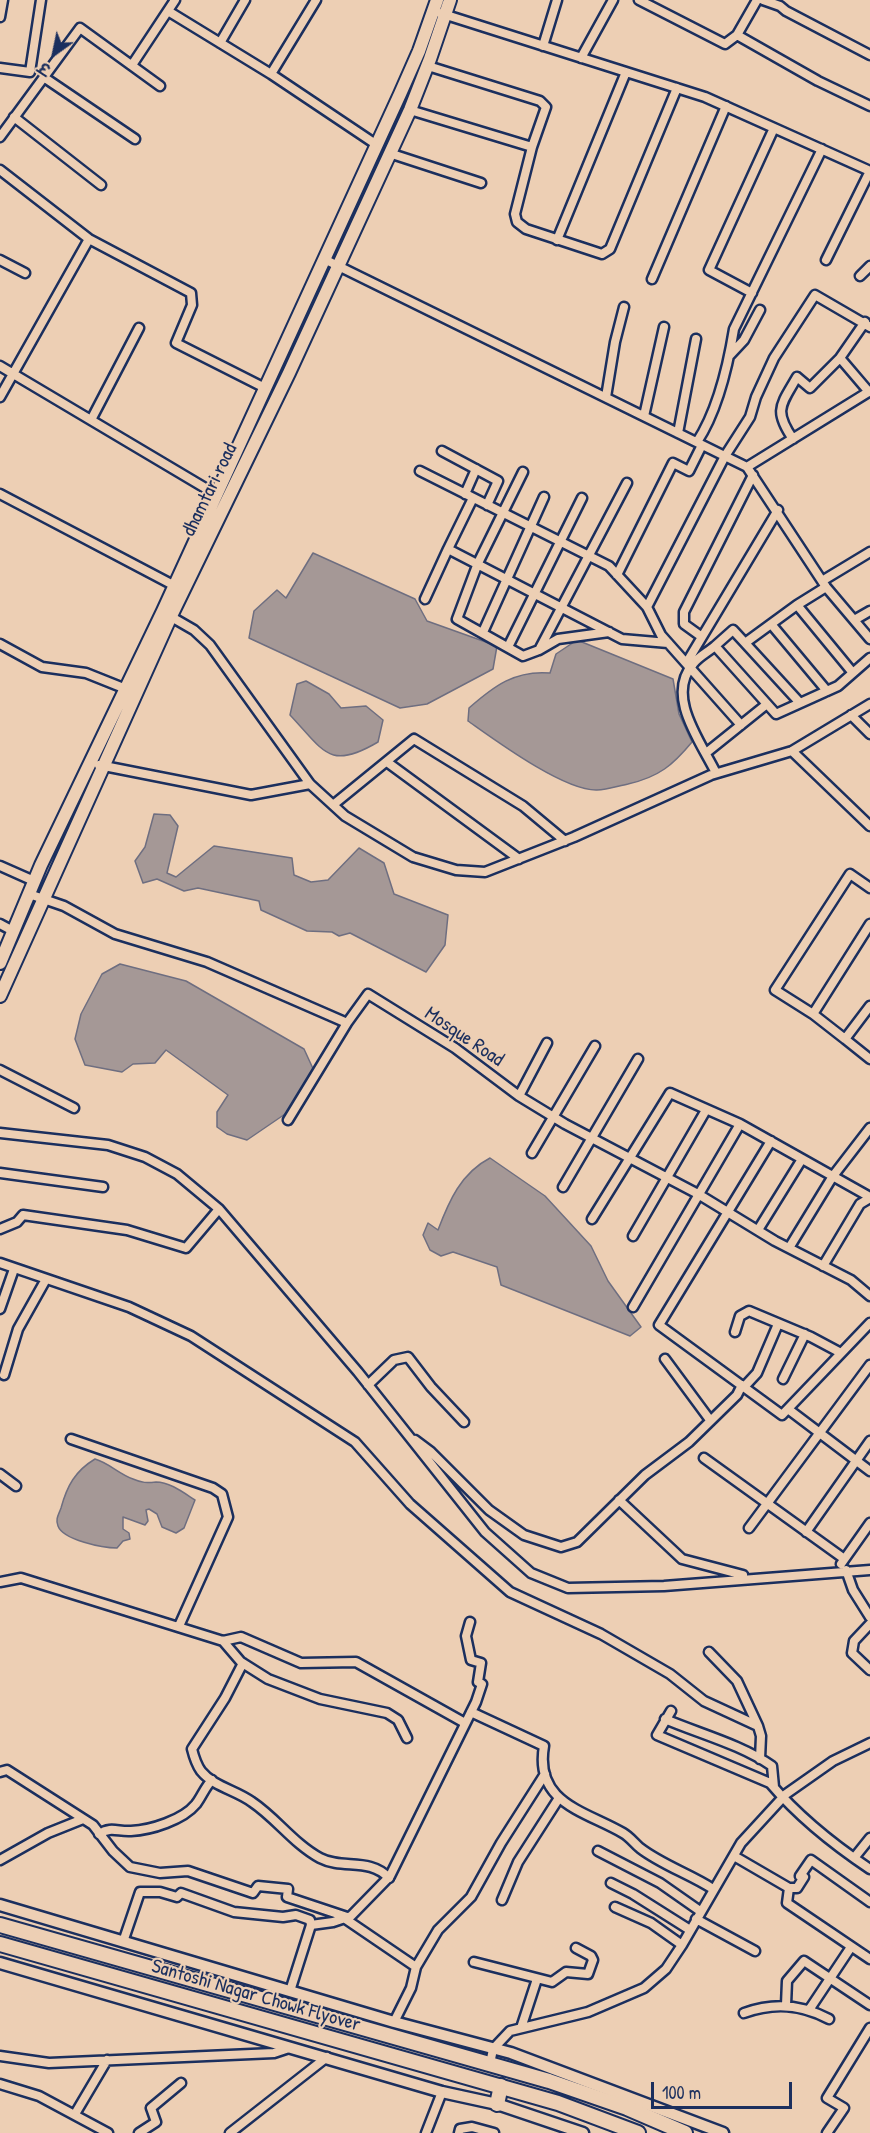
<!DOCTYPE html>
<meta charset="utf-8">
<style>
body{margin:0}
#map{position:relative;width:870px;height:2133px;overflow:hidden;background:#edcfb4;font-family:"Patrick Hand","Playpen Sans Deva",sans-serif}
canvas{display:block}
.north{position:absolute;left:24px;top:24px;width:60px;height:60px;-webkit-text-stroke:4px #edcfb4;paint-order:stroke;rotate:213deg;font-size:16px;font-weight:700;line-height:24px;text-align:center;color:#1b2f5e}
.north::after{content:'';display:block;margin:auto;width:21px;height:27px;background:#1b2f5e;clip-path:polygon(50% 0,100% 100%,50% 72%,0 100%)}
.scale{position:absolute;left:651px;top:2082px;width:141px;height:27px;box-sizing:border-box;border:3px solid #1b2f5e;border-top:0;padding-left:8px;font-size:18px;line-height:21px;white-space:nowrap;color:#1b2f5e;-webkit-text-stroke:4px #edcfb4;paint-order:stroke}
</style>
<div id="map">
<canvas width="870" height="2133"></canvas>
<div class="north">उ</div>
<div class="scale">100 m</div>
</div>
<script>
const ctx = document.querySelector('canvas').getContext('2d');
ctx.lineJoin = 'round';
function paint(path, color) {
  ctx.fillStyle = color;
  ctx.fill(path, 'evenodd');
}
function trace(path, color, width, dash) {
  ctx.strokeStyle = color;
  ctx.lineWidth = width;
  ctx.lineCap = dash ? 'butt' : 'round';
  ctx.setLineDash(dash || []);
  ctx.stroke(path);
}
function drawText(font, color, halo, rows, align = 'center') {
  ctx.font = font + ' "Patrick Hand",sans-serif';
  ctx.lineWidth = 4.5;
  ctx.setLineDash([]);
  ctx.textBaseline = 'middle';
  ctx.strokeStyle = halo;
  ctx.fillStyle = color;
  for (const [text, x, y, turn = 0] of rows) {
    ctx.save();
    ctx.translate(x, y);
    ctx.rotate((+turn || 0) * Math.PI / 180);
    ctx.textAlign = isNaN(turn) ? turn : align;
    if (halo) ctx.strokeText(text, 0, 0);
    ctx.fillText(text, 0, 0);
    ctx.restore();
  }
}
const water = new Path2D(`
 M313,553L415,599L427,621L497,646L493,669L427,704L400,708L249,638L254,611L277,590L286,598Z
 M577,640L673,679L679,714L692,742C673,765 659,777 628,784C618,786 607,790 597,790C564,791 495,740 468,721L469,708C494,686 515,670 550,673L556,654Z
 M306,681L329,694L341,708L366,706L383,720L378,742C329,771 324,751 290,715L297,684Z
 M154,814L170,815L178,826L167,873L176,877L214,846L292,858L294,875L311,882L328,880L359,848L384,863L394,894L448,915L445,945L426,972L350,933L339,936L332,932L307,931L261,910L259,901L198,888L184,891L157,879L143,883L135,861L145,847Z
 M120,964L186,981L304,1049L315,1073L291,1110L247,1140L227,1134L217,1127V1112L228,1095L166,1050L155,1063L133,1064L122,1072L85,1065L75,1039L81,1014L102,974Z
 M490,1158L545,1196L591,1246L608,1281L641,1327L630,1336L501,1285L497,1267L453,1252L441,1256L430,1250L423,1235L428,1223L438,1230C449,1201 461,1173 490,1158Z
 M95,1459C109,1463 119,1474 133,1479C142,1483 147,1483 156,1482C170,1482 184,1493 195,1500L184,1528L176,1533L162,1527L157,1514L149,1509L146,1510L148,1521L145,1525L123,1517V1529L129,1533L130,1539L123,1541L117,1548C103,1548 63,1540 58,1526C55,1519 59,1514 61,1508C67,1486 75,1471 95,1459Z`);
paint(water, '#a59896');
trace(water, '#6e6e80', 1.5);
const minor = new Path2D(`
 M639,0L725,44L737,35L757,0
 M763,0L780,6L786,11L870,55
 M168,11L271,74L377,145
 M440,13L705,97L870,171
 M0,17L3,0
 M737,35L818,81L870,106
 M220,43L245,0
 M543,46L557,0
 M581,58L613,0
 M132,65L175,0
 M428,66L540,101L546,107L532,147L515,214L517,222L526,229L602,254L610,249L677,88
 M0,68L30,72L41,0
 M271,74L316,0
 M45,78L135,139
 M410,110L532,147
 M14,117L101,185
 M0,137L80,28L160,86
 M389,153L481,183
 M0,170L89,239L191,293L192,305L176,343L265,388
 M557,240L626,72
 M324,259L747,467
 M0,260L25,273
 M826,260L870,171
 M860,276L870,266
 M652,279L726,106
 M752,293L709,270L774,128
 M865,322L840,358L869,392
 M730,355L744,340L760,310
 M0,366L217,495
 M870,391L747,467L826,587L870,639
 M0,397L89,239
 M606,397L615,342L624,307
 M644,416L664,327
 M91,420L139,328
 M678,433L696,339
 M793,439C773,410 781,405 797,377L810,388L840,358
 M697,442C718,410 728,366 734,329L822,149
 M442,451L498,481L487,505
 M420,471L609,566L647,607L661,635L741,725
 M523,472L478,563L457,619L523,656L539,650L627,483
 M0,494L175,586
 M465,494L476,469
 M473,498L448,549L622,639L668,643
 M617,575L673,463L689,471L702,445
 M822,581L870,552
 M826,587L797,605L853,673
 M425,599L448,549
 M647,607L725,456L750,417L756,397L774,358L815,295L870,327
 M168,615L194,630L210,645L310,784L345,816L413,857L456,870L485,872L574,837L711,775L792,751L870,704
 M856,619L870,611
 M771,624L827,691
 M483,632L544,497
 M702,637L684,624V612L753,475
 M745,643L800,703
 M0,644L42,667L86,673L126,689
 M715,646L733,630L745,643L797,605
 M508,647L582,498
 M539,650L558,639L609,632
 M687,662L778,510
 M851,715L870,734
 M792,751L870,826
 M706,753L767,704
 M387,762L519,859
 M99,765L251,795L310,784
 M716,773C701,742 665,696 693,664C698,657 708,652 715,646L776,714L838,686L870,658
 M333,805L414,739L523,806L565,841
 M0,866L34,881
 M29,894L64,906L115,934L207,962L347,1023L368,994L455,1048L519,1096L565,1124L698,1194L775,1241L851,1280L870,1296
 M0,924L13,931
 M870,924L813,1014L845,1039L870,1006
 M813,1014L775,990L850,874L870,888
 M845,1039L870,1059
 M0,1070L74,1108
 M519,1096L547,1043
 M288,1120L347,1023
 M0,1133L108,1145L145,1157L177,1174L219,1209L358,1372L485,1532L531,1573L568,1588L664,1586L870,1570
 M771,1141L659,1325L782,1415L870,1323
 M532,1153L595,1046
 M0,1173L103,1187
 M563,1187L638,1059
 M592,1219L670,1093L740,1124L870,1197
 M0,1229L17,1222L23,1215L127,1230L186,1248L219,1209
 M758,1230L802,1159
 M633,1236L706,1110
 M789,1248L833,1176L870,1128
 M0,1263L129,1307L191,1336L355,1442L410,1504L510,1592L601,1634L670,1674L704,1701L758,1726L761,1736L760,1759
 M823,1266L860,1204L870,1198
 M633,1307L740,1124
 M0,1309L14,1269
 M735,1332L740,1316L749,1311L811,1337L841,1353
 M665,1359L710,1420
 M4,1375L18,1329L45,1281
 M783,1379L805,1334
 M368,1385L394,1360L408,1357L431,1387L464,1422
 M744,1387L757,1373L778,1324
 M788,1409L870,1471
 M71,1439L213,1488L222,1494L228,1517L179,1626
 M415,1440L431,1452L489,1510L524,1535L561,1547L577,1542L645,1475L689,1442L737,1395L742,1385
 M704,1458L843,1558
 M0,1474L16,1486
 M619,1500L682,1559L743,1575
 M749,1528L870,1365
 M806,1532L870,1441
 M841,1564L870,1523
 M846,1570L853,1590L870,1617
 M0,1582L21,1578L223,1641L241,1637L301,1663L356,1662L465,1723
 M870,1624L854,1641L852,1653L870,1670
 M223,1641L241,1662L268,1679L320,1699L387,1713L398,1720L407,1738
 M709,1652L737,1681L758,1726
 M243,1663L225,1698L192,1749C194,1757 196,1764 201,1771C214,1787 236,1790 252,1802C276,1818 294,1844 320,1858C343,1870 369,1857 389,1878
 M671,1711L657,1735L770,1783C798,1816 834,1845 870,1869
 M471,1712L544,1746C534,1803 585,1811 623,1833C630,1837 634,1843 640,1848C662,1865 690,1874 713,1889
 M665,1719C700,1734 740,1744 772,1766L774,1787
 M0,1772L7,1770L93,1825L113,1851L130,1867L160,1873L188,1871L253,1893L258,1886L288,1889L287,1897L347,1917
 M99,1834C111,1826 118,1832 131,1831C151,1830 183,1820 196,1804C202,1796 205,1787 212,1780
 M598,1851L660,1883L700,1911
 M734,1856L789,1888L787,1903L870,1959
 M854,1858L870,1838
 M0,1860L48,1833L83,1819
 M611,1883L633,1894L690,1930
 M789,1888H797L804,1877L800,1876L811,1860L870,1902
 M502,1900L518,1862L559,1798
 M615,1907L651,1923L682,1945
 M344,1918L416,1967
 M696,1919L755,1951
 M123,1942L140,1892H160L177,1897L181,1893L234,1912L283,1917L296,1915L310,1920L311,1925
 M474,1962L552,1982L566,1972L588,1974L593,1960L591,1956L576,1948
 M290,1991L311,1925L333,1922L351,1916L390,1876L476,1702L482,1684L478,1682L481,1663L471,1660L466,1636L470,1622
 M786,2005L787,1981L804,1961L870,2005
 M809,2010L851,1947
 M744,2013C774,2002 801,2004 829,2019
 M394,2022L411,1988L416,1967L438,1930L471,1897L501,1843L545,1774
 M521,2028L537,1979
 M0,2056L49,2063L274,2053L289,2048
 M490,2064L493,2049L510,2031L588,2012L644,1988L666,1969L682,1945L741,1843L786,1794L833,1761L870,1743
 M0,2084L39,2096L108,2133
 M75,2114L107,2060
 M139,2133L156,2122L151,2108L181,2083
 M230,2133L327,2057
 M426,2133L442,2092
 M459,2133L460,2129L472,2127L494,2133
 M827,2133L844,2108L827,2098L870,2028`);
const tertiary = new Path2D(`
 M0,1905L394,2022L511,2053L723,2133
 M0,1963L442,2092L497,2104L583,2133`);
const secondary = new Path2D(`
 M0,963L41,865L163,611L400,94L419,51L437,0
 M0,996L171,616L289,373L410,110L430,59L450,0`);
const trunk = new Path2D(`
 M0,1925L549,2081L627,2108L685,2133
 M0,1944L558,2103L638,2133
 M497,2104L501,2086`);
trace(minor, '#1b2f5e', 13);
trace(tertiary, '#1b2f5e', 15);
trace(secondary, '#1b2f5e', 16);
trace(trunk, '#1b2f5e', 18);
trace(minor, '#edcfb4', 8);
trace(tertiary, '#edcfb4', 10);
trace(secondary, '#edcfb4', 12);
trace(trunk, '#edcfb4', 14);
drawText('20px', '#1b2f5e', '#edcfb4', [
 ["dhamtari road",210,490,-64],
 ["Mosque Road",464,1037,34],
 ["Santoshi Nagar Chowk Flyover",256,1996,16]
]);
</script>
